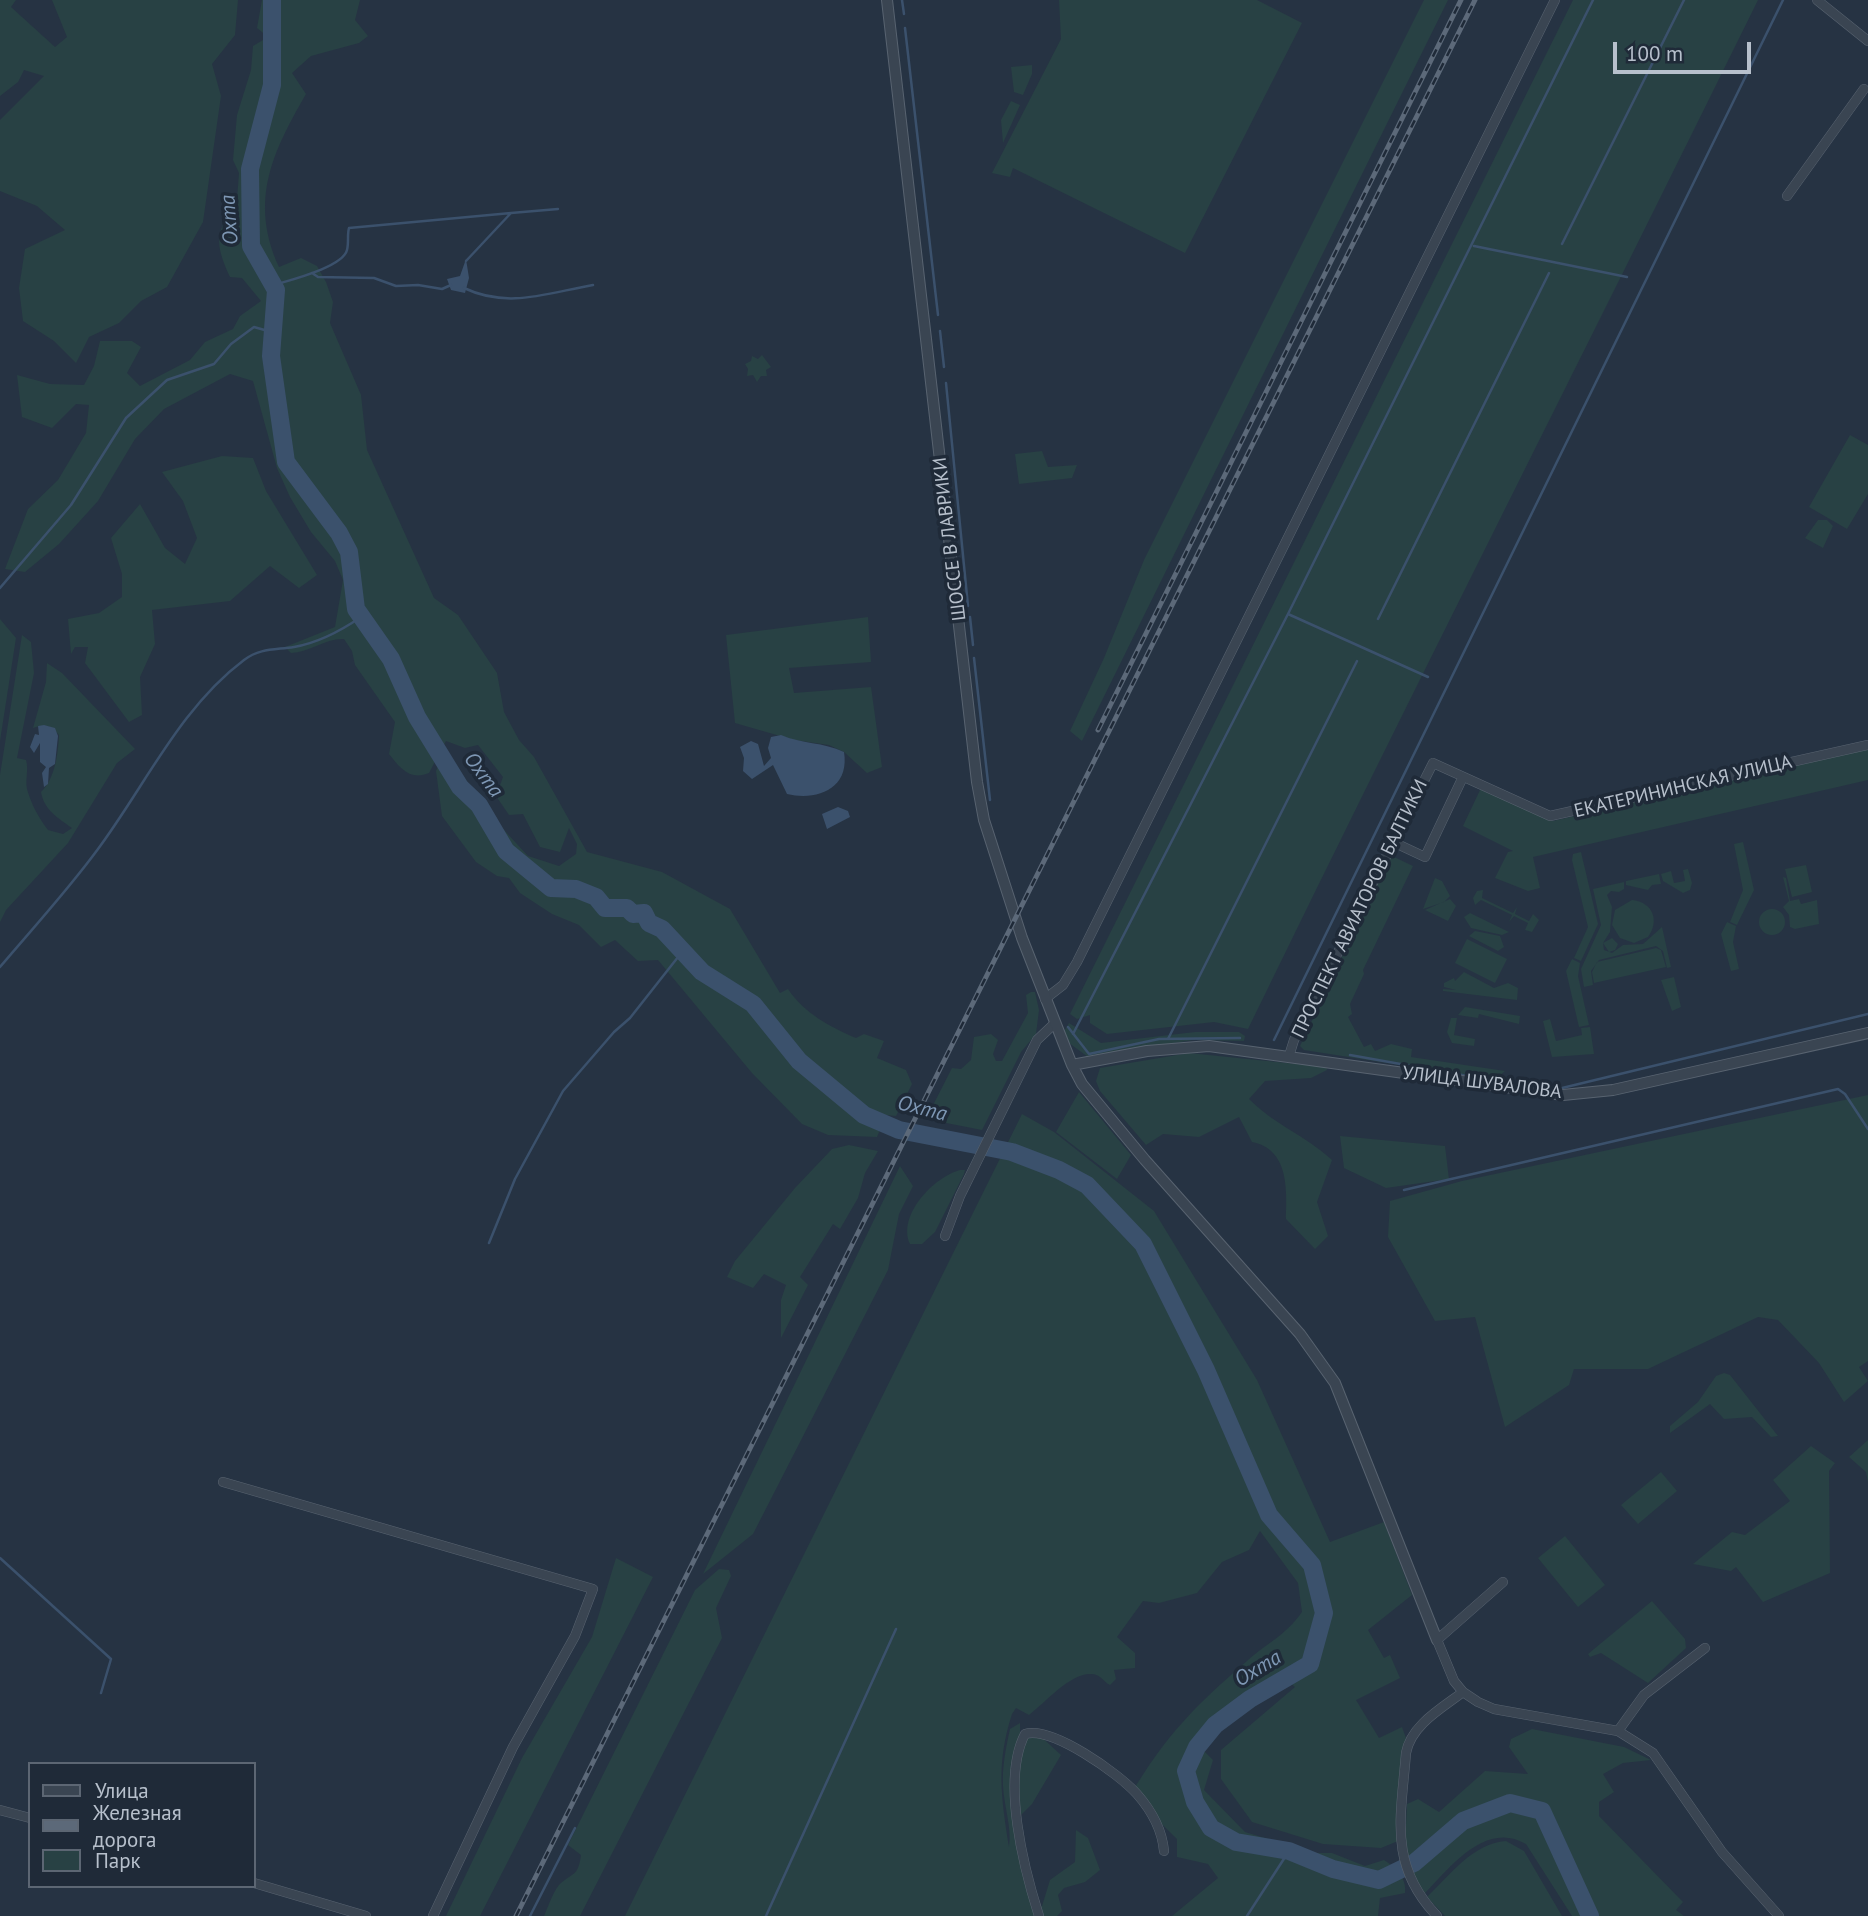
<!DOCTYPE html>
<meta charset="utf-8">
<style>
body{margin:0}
#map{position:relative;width:1868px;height:1916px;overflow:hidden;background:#263343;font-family:"PT Sans",sans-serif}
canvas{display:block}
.legend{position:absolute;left:28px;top:1762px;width:228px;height:126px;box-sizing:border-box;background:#1f2a38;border:2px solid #5c6673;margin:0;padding:9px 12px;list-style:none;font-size:21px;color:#b7c0cc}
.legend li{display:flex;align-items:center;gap:14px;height:35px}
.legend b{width:35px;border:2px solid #5c6673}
.scale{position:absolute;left:1613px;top:42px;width:138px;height:32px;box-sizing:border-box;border:4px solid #b7c0cc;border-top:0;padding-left:9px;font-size:21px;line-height:24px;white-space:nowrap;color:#b7c0cc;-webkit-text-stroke:5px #1f2a38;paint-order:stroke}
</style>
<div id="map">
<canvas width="1868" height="1916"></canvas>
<ul class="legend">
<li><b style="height:9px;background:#3a4552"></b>Улица</li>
<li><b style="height:9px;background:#5c6979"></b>Железная дорога</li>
<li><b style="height:19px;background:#284144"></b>Парк</li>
</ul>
<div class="scale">100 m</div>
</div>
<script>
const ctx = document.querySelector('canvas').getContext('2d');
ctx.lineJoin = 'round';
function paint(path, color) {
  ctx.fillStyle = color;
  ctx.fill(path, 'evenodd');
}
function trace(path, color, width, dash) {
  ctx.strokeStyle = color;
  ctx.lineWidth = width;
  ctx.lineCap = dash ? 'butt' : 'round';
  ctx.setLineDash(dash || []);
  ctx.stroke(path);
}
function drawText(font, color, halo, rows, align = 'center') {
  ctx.font = font + ' "PT Sans",sans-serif';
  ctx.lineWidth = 7;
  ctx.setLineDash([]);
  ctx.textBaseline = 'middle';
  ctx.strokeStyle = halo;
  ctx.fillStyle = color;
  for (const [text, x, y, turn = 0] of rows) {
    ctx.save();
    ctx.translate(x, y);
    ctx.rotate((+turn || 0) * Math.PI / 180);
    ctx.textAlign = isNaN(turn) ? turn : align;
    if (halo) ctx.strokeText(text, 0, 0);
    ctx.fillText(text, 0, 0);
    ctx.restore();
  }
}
paint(new Path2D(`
 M0,0H16L11,7L55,47L67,37L52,0H238L235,35L212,64L221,96L203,222L167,287L141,301L119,323L89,337L76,363L54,341L23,321L19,288L25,249L65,230L37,206L0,191V120L44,76L24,70L18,82L0,96Z
 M262,0H360L355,20L368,36L359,43L311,56L292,73L306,94C272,153 249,201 279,267L301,258L317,266L326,282L333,302L330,323L361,395L367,450L434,598L458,615L497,673L504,712L519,740L534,757L587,852L662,872L730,909L780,993L788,989C804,1013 830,1027 856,1038L864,1034L884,1041L877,1058L906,1070L912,1084L896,1116L886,1115L877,1137L828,1135L802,1124L752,1073L658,960L638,961L615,940L601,947L579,925L552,914L520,893L509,878L497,876L476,862L442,816L436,771L443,755L450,759L504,830L528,856L559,866L576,854L577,844L569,828L560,852L540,847L523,814L509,815L496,796L503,777L478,745L465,748L446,741L429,773C410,781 400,768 389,754L395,722L355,665L352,651L344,639C326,638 310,652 291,653L285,647L335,627L343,580L335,561L311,532L290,497L277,468L253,381L230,374L164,409L135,439L98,501L59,544L25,572L5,569L28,509L58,480L86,433L89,405L76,404L52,428L22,417L17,375L50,384L84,385L94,366L100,341H132L141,347L127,373L140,386L190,360L205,342L233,329L240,316L261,301L242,278L230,277C218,251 211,229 236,212L239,173L233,160L237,115L251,70L253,46L268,37L257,28Z
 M1059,0H1257L1302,23L1185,253L1013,168L1010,177L992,173L1061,39Z
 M1424,0H1448L1082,741L1070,731L1104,658L1144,560Z
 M1573,0H1758C1589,344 1415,685 1248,1029L1214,1022L1107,1034L1090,1023V1015L1077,1019L1070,1014Z
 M1032,65V74L1023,95L1014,92L1011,67Z
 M1011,101L1020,105L1003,143L1001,120Z
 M762,355L771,367L766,370L767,376H761L757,382L753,375L747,376L748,369L745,364L751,361L752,356L758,359Z
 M1850,435L1868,445V494L1847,529L1809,507Z
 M1042,451L1048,467L1077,465L1072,478L1019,484L1015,454Z
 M222,456L253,458L266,491L317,575L299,588L270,566L230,601L152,610L155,644L140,677L142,715L129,722L85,663L88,647H75L71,654L68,619L99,613L122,597V574L111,538L140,504L165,548L185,564L197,538L183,501L162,472Z
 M1818,520H1827L1833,526L1823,548L1805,538Z
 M868,617L871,662L789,668L794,693L871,687L882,767L867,773L844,752L829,745L794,740L735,723L726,635Z
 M0,619L16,638L0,741Z
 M22,635L31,642L34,673L17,758L26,760C29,770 25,779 27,789C31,804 39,818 48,830L63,834L72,828C58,818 44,810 41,792C55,779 58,754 59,735C51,725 46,724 33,728L46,682L47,663L62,673L135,749L117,763L68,843L6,910L0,922V775Z
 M1868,748V780L1533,857L1540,888L1528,891L1495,878L1508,852L1513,851L1463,826L1481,788L1553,821Z
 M1743,842L1754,890L1737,925L1730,922L1743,890L1734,844Z
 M1581,852L1598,924L1581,961L1574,958L1588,927L1572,860L1573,854Z
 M1390,855L1413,866L1363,970L1364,974L1350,1004L1352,1014L1348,1017L1364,1047L1371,1044L1375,1051L1391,1044L1412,1049L1411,1057L1505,1071L1495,1080L1304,1050L1300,1046Z
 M1806,865L1812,892L1792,897L1785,869Z
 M1688,869L1692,883L1690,890L1683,893L1663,881L1661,874L1671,871L1674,883L1685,881L1683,870Z
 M1659,874L1661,884L1652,885L1648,890L1626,885V881Z
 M1783,877L1786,878L1790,901L1799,899L1801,904L1817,900L1819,924L1795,929L1790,927L1789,915L1783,907L1789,901Z
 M1435,878L1442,881L1450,896L1444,902L1423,909Z
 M1624,882V889L1619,892L1611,891L1607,895L1612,907L1610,932L1603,943L1612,938L1618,944L1615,950L1609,952L1603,943L1604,950L1612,953L1623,945L1643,944L1662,927L1671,967L1667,968L1663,951L1656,946L1599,960L1591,971L1593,985L1584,987L1581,969L1601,925L1593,889Z
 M1483,890L1482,898L1513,913L1517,907L1515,914L1529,921L1533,914L1539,920L1532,932L1525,930L1528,923L1514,916L1509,922L1512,915L1481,900L1475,905L1473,898L1477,891Z
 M1450,899L1456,906L1448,921L1425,910Z
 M1632,900C1653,902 1660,921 1648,937L1634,943L1620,938L1612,925L1615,910Z
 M1759 922a13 13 0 1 1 26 0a13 13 0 1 1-26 0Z
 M1470,913L1472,914L1509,932L1502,935L1471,928L1464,917Z
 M1727,922L1736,926L1733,942L1739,969L1731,971L1721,934Z
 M1475,931L1500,936L1504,947L1498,951L1469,936Z
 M1467,939L1507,959L1495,983L1455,963Z
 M1656,948L1661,950L1666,967L1594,983L1592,972L1597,962Z
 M1572,959L1580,963L1578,976L1589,1025L1579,1027L1566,971Z
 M1464,972L1494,988L1508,983L1518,988L1517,1000L1443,991V989L1456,990L1444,987V983L1454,978L1455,981Z
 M1674,977L1681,1007L1672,1011L1661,980Z
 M1031,992H1035L1039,1010L1036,1034L1021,1052L982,1130L926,1119L952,1068L961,1069L971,1060L974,1037L991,1034L998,1040L993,1054L996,1061H1002L1028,1013L1026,995Z
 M1465,1007L1520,1016L1519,1024L1479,1014L1478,1018L1458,1015Z
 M1451,1018H1457L1454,1035L1475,1039L1474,1046L1452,1043L1447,1032Z
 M1550,1019L1556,1041L1582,1035L1581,1028L1590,1027L1594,1054L1552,1057L1543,1021Z
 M1069,1023L1101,1043L1195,1032H1239L1245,1036L1244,1041L1193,1040L1088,1057L1069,1043L1063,1033Z
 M1189,1053L1326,1067L1327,1070L1311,1078L1265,1081L1249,1099C1276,1126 1305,1135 1332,1160L1317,1202L1328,1236L1315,1249L1286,1219C1287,1190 1289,1149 1252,1142L1239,1117L1199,1137L1163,1134L1146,1145L1100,1091L1096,1081L1100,1068Z
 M1079,1092L1131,1155L1117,1179L1056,1132Z
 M1868,1095V1361L1859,1367L1868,1381L1844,1402L1819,1363L1778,1320L1758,1317L1648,1369H1574L1569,1385L1505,1427L1475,1317L1435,1321L1388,1237L1390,1201L1462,1181Z
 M1022,1114L1054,1132L1154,1211L1257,1380L1330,1542L1384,1522L1412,1595L1368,1630L1384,1658L1390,1655L1400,1678L1356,1700L1379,1738L1402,1727L1407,1741L1402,1751L1398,1841L1381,1848L1323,1844L1252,1822L1221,1779V1750L1295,1687L1281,1675L1283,1679L1214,1724L1204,1751L1213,1760L1204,1790L1245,1832L1314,1853H1332L1365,1866L1384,1860C1396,1868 1407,1878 1405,1893L1380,1898L1378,1916H1172L1218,1878L1208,1864L1177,1857V1839L1131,1794C1166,1735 1196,1705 1247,1661C1268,1642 1284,1637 1302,1612L1298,1583L1260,1531L1249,1550L1222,1562L1197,1593L1159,1603L1143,1601L1117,1637L1135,1653V1668L1114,1670L1116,1679L1110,1685C1102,1681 1101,1674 1091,1674C1070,1673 1045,1703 1029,1715L1016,1708L1012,1714C996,1763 1001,1797 1009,1847C1012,1827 1004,1807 1003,1786C1002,1766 1006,1748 1010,1729L1020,1723V1743L1037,1733L1061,1755L1032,1804L1013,1823C1017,1853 1029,1882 1035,1911L1042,1906L1050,1880L1075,1862L1076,1830L1088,1838L1100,1870L1085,1882L1064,1888L1058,1895L1062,1911L1057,1916H625Z
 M1340,1136L1445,1146L1449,1179L1386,1188L1344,1168Z
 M849,1145L878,1151L865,1173L858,1198L840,1229L833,1224L800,1277L808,1285L781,1338V1300L786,1285L764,1274L753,1288L727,1277L735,1261L795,1188L832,1149Z
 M900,1166L913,1186L899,1214L888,1270L753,1534L703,1574Z
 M960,1170H965L964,1174L935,1232L922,1244H910C897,1215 934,1177 960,1170Z
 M1724,1373L1730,1375L1778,1436L1771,1437L1752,1417L1724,1419L1710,1404L1670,1433V1426L1698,1402L1716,1376Z
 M1868,1440V1483L1866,1472L1849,1457Z
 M1811,1446L1835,1463L1829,1471L1830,1573L1763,1602L1736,1567L1731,1571L1693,1564L1732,1532L1745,1535L1790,1501L1773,1480Z
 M1661,1472L1677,1491L1638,1524L1621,1505Z
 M1565,1536L1605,1585L1578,1607L1538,1558Z
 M616,1558L653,1577L480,1916H446L522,1758L592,1637Z
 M719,1569L729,1570L731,1576L716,1608L722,1638L580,1916H544C548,1907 553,1892 559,1885C572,1872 578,1878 581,1855L568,1845L695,1590Z
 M1652,1601L1685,1639L1686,1648L1648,1683L1601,1653L1590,1657L1588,1654Z
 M1532,1729L1624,1747L1651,1760L1623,1763L1603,1774L1614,1792L1599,1802V1816L1683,1902L1676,1910L1684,1916H1572L1526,1844C1486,1820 1450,1867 1425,1893C1400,1869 1406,1836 1407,1804L1418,1799L1439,1812L1485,1771L1528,1774L1509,1747L1511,1739Z
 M1506,1841L1524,1851L1562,1916H1445L1427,1897C1451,1874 1472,1844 1506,1841Z`), '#284144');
paint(new Path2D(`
 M466,259L469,278L465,293L451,290L447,279L460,276Z
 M44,725L55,728L58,736L55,764L49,768L48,784L44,787L42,773L46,767L40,762V743L34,753L30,747L35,734L39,735L38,726Z
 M781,735C802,744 823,742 844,752C850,789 817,801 787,794L773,765L752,779L743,771L744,758L740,747L751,741L758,744L764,766L771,758L768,748L771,737Z
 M838,807L848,811L850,817L827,829L822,814Z`), '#3b516c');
trace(new Path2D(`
 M902,0L904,14
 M905,28L938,315
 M1562,244L1684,0
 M1474,246L1627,277
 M466,261L511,213L558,209
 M312,273L318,277L374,278L396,286L418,285L442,289L451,285
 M274,285C290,280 343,267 347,250C349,242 347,235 349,228L511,213
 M464,288C508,309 547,293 593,285
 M940,331L944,367
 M946,383L968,606
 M0,588L71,505L126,418L167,380L214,364L231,344L254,327L268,331L272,343
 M1288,614L1428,677
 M970,617L973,645
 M1378,619L1549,273
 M974,658L990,800
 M0,967C33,928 68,890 98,849C145,786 180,708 244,660C260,648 275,650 294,647C317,643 342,630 361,617
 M1068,1027L1089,1054L1159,1039L1240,1038
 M1073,1034L1288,614L1593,0
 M1168,1039L1357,661
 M1274,1040L1783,0
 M1350,1055L1473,1077
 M1558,1089L1868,1014
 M1404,1190L1838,1089L1845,1094L1868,1129
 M489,1243L515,1179L563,1091L614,1032L630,1018L682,952
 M0,1558L111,1659L101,1693
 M530,1916L575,1828
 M766,1916L896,1629
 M1247,1916L1289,1851`), '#3b516c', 2.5);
trace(new Path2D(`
 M272,0V85L250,169L251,246L276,290L271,356L286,462L339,533L349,552L356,609L391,659L417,717L460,787L479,805L506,851L523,865L551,888L576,889L596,897L605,908H627L633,914L644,913L649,923L662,929L702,972L753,1004L799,1061L864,1115L899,1130L1012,1152L1059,1170L1087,1185L1143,1244L1206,1370L1269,1515L1312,1565L1324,1613L1310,1664L1250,1699L1215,1725L1197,1747L1186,1771L1195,1802L1211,1828L1236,1842L1289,1851L1333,1869L1379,1880L1414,1863L1463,1821L1510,1803L1542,1811L1590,1916`), '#3b516c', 18);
const minor = new Path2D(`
 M1817,0L1868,41
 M1787,196L1864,89
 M1393,842L1425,857L1462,779
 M1045,999L1063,985L1077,962L1555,0
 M1289,1056L1294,1040L1433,763L1550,816L1868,745
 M945,1236L960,1196L1037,1040L1054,1024
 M223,1482L593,1589L575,1636L513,1747L433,1916
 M1503,1582L1437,1640L1454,1681L1463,1692L1478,1702L1494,1709L1618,1731L1653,1753L1722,1852L1779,1916
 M1618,1731L1644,1695L1705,1648
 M0,1810L30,1818
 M254,1883L366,1916
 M1039,1916C1024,1869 1001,1780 1025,1734C1052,1726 1118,1773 1137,1794C1151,1810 1162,1829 1164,1851
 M1437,1916C1388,1865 1401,1817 1406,1753C1411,1725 1442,1708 1463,1692`);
const tertiary = new Path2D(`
 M887,0L977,782L984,820L1022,938L1072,1065L1082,1084L1145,1160L1300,1334L1335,1383L1437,1640
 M1072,1065L1147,1051L1209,1046L1563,1095L1613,1090L1868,1033`);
trace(minor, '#586370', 10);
trace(tertiary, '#586370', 12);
trace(minor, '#3a4552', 9);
trace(tertiary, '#3a4552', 10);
const rail = new Path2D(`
 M1098,730L1461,0
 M516,1916L1475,0`);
trace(rail, '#5c6979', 5);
trace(rail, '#1f2a38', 2.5, [8]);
drawText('19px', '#b7c0cc', '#1f2a38', [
 ["ШОССЕ В ЛАВРИКИ",950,539,-97],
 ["ЕКАТЕРИНИНСКАЯ УЛИЦА",1683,787,-13],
 ["ПРОСПЕКТ АВИАТОРОВ БАЛТИКИ",1360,909,-64],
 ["УЛИЦА ШУВАЛОВА",1482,1083,7]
]);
drawText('italic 21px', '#7e97b4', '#1f2a38', [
 ["Охта",230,220,-94],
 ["Охта",483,775,53],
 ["Охта",922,1109,14],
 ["Охта",1258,1669,-31]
]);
</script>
